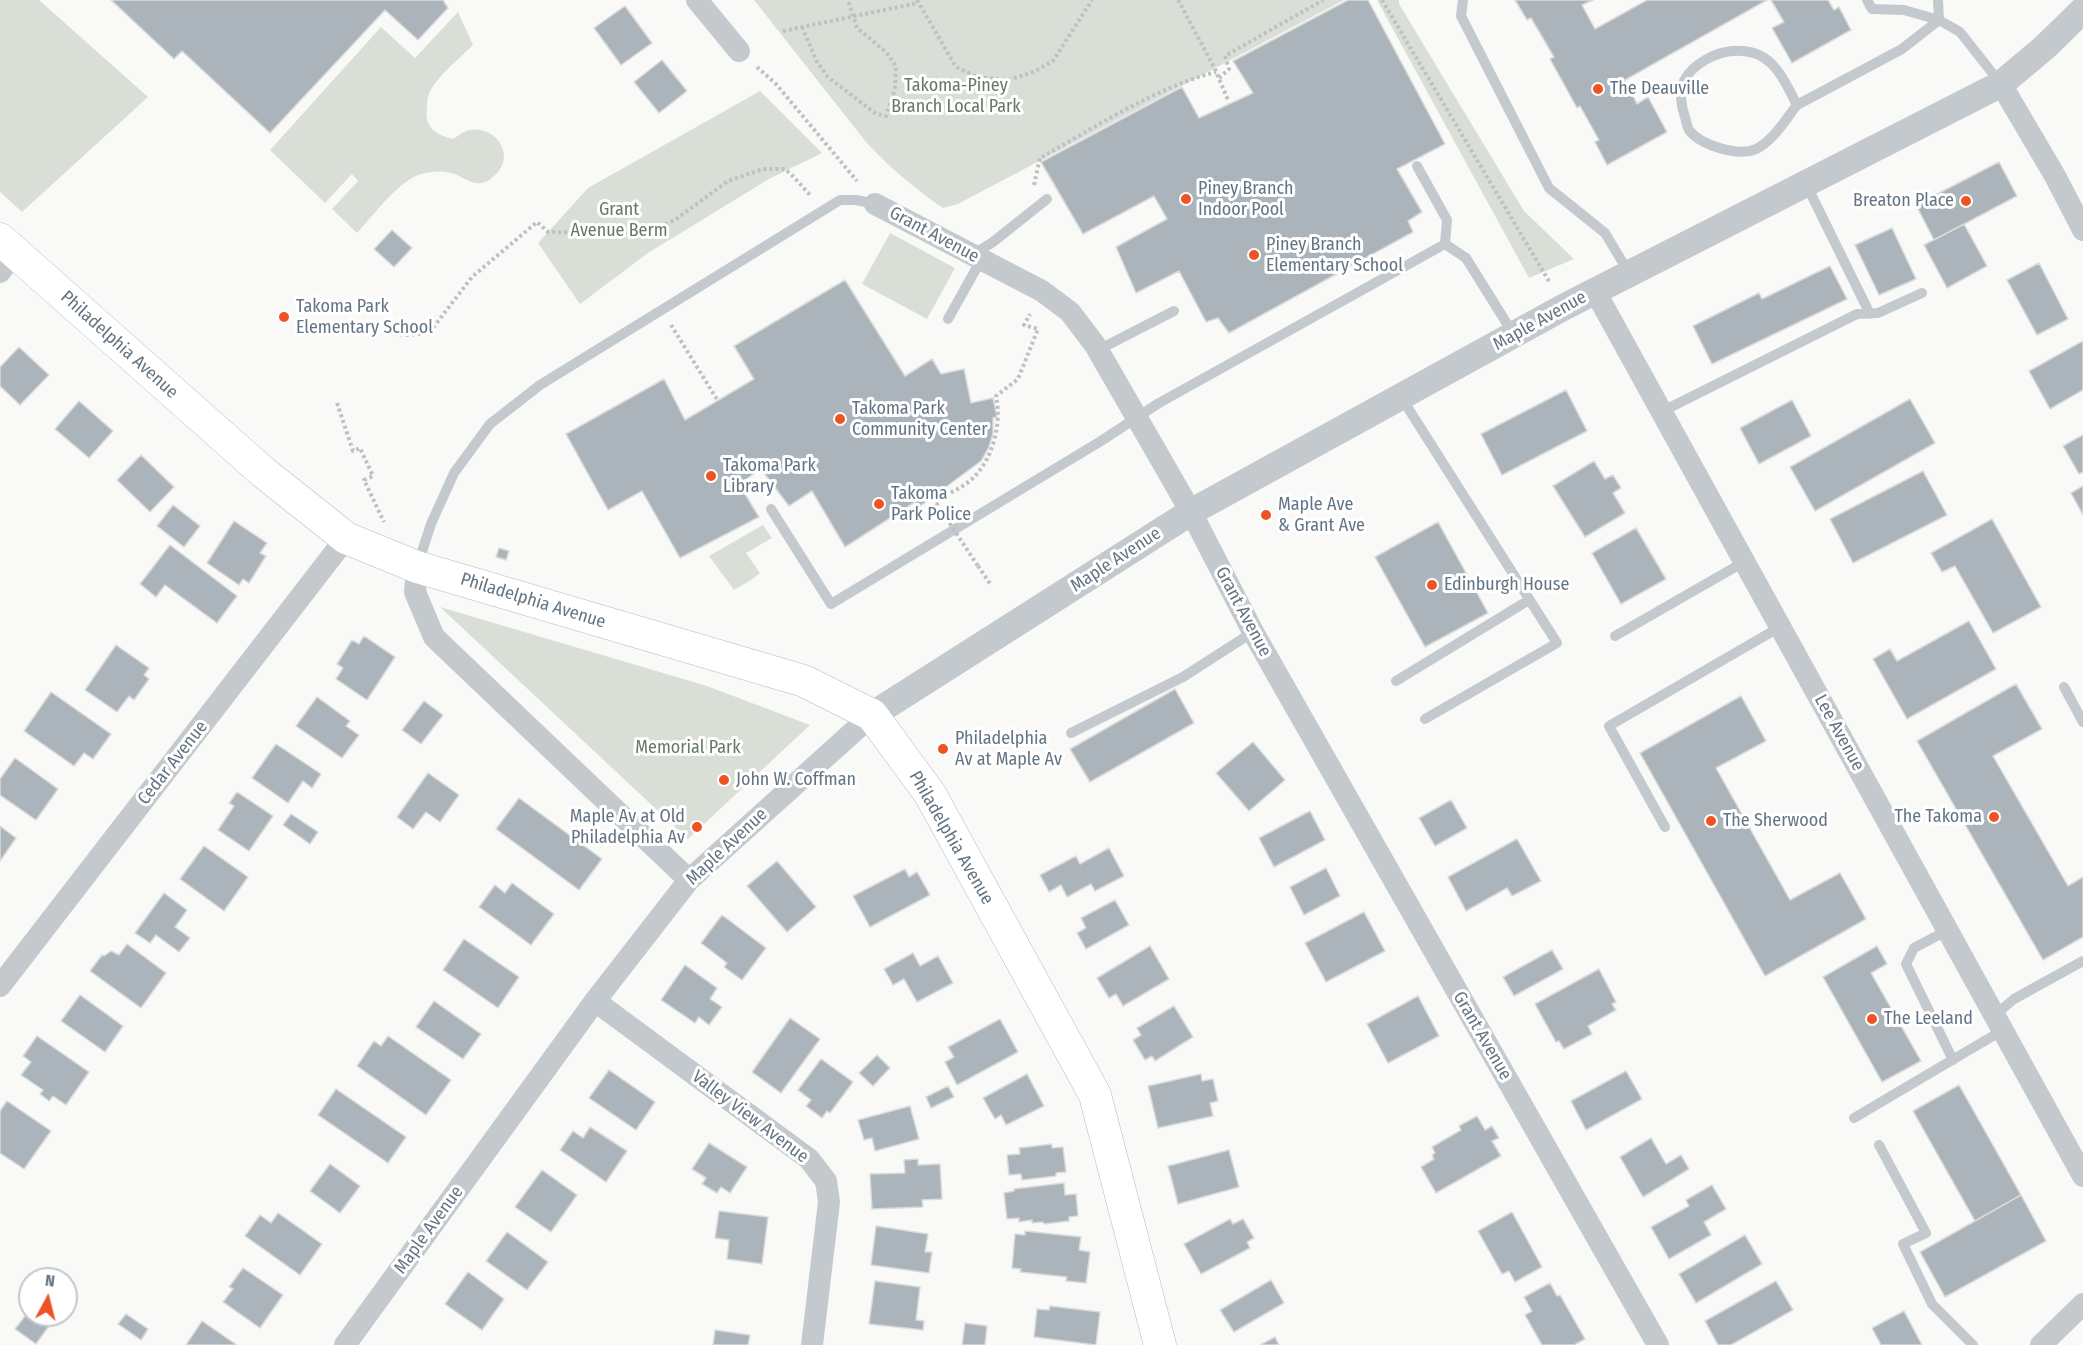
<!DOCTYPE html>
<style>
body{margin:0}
#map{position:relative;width:2083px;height:1345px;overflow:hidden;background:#f9faf7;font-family:"Fira Sans Condensed",sans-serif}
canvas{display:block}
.north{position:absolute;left:18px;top:1267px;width:60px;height:60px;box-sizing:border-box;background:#fff;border:2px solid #c1c8ce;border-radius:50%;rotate:7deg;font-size:16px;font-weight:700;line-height:24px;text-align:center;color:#637584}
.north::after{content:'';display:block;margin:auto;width:21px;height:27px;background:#ed5423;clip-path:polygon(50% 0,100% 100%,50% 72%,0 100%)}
</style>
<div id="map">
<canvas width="2083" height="1345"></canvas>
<div class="north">N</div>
</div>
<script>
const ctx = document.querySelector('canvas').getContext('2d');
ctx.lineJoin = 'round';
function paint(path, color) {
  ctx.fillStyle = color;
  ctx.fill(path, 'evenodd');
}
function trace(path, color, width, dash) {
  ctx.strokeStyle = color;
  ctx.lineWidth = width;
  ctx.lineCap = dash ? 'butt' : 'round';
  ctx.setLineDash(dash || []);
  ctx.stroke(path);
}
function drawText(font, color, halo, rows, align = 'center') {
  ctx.font = font + ' "Fira Sans Condensed",sans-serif';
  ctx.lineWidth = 6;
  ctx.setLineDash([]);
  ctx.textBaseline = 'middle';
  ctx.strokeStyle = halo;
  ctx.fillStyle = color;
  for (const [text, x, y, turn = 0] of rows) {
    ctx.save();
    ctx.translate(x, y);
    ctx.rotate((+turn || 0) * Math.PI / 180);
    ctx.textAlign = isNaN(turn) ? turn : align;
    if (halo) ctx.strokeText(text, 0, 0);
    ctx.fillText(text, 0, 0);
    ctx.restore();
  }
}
paint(new Path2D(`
 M0,0H39L148,97L22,212L0,192Z
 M754,0H1344L958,204L943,208C915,189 889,167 866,142Z
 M1377,0H1399V4L1524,211L1574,259L1529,278Z
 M458,12L473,45C460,58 435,78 429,94C427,98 427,104 427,108C424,127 436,135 453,139C458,136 464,131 469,130C497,125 517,157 494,176C480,189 471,182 457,175C446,170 432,171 421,174C397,182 374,215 357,233L332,209L358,181L352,174L325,203L270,150L381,27L415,58Z
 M760,91L822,153L769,179L648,253L580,304L538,243L588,188Z
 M890,233L955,268L927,319L862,284Z
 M763,525L772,538L746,553L760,573L751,580L734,590L709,556Z
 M440,607L707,686L810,725L688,839Z`), '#d9dfd6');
const building = new Path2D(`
 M111,0H443L448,8L418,40L385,10L270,133L182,51L174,59Z
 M1348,0H1368L1445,144L1397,169L1422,212L1408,221L1413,232L1229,333L1218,318L1206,322L1179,271L1136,293L1116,247L1167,219L1154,196L1083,234L1041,162L1182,87L1199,118L1253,93L1233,61Z
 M1515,0H1593L1582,5L1595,29L1647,0H1767L1625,80L1637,104L1648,97L1667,132L1607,165L1595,142L1599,140L1580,106L1577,108L1550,59L1554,57L1531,18L1527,20Z
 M1771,0H1828L1834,10L1839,7L1851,30L1792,63L1772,28L1784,22Z
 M625,6L652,43L621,65L594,28Z
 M662,60L687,91L659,113L634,82Z
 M1999,162L2017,196L1934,240L1916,205Z
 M1964,224L1987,266L1947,288L1924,245Z
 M1892,228L1916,279L1879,295L1855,245Z
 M392,230L412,248L394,267L374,249Z
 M2039,263L2068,319L2037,335L2007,280Z
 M1830,266L1847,299L1712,364L1693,326L1759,293L1762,299Z
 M845,280L905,376L932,359L941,374L964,369L971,403L993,398L997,417L993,418V433L989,447L981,461L919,507L915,502L845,547L812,491L789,506L761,469L739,484L759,517L680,558L642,491L608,510L566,434L664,379L685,420L754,379L734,346Z
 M2083,341V390L2050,409L2029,371Z
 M19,347L49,375L20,405L0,386V367Z
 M1566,390L1587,431L1502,475L1481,434Z
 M1910,399L1935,443L1815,511L1790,467Z
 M1792,400L1811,436L1759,464L1740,428Z
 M79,401L113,431L89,458L55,429Z
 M2083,435V472L2079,474L2063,446Z
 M141,455L174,487L150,512L117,480Z
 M1594,461L1605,479L1613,475L1621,488L1613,493L1625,513L1585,537L1553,486Z
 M1923,471L1947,515L1853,563L1830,519Z
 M2083,486V515L2071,493Z
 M173,505L200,526L184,547L157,526Z
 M1992,519L2041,607L1993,633L1955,566L1942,572L1931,553Z
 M234,521L267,543L260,553L266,556L249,583L243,579L239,585L207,563Z
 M1438,522L1488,613L1425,647L1375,557Z
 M1636,528L1666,579L1621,604L1592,553Z
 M170,545L237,596L217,623L165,585L156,597L140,584Z
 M499,548L509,551L506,560L496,557Z
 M1969,621L1996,669L1907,719L1873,659L1890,649L1897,661Z
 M364,636L395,657L367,700L336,679L343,668L337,664L352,640L359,644Z
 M116,645L149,668L144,675L149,679L134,700L129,696L117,712L85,690Z
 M2016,684L2042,729L1993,756L2068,886L2083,877V937L2043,960L1917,741Z
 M1175,689L1194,723L1090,782L1070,749Z
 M51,692L111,734L93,759L84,753L74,766L24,731Z
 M1741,696L1766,741L1716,768L1790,900L1840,873L1866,919L1765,976L1640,753Z
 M317,697L350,721L346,726L359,735L342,758L296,726Z
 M424,701L443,715L421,744L402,730Z
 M1253,742L1285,780L1249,811L1216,773Z
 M276,744L321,774L312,788L303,781L288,803L252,778Z
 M15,758L58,789L36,820L0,795V779Z
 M428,773L459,795L440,822L426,812L413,829L397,817Z
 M237,792L273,816L249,851L218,830L234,806L229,803Z
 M519,798L602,859L579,890L496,829Z
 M1451,800L1467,828L1435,846L1419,818Z
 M1310,811L1325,840L1274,867L1259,838Z
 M291,814L318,832L310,844L283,825Z
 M0,826L16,838L0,861Z
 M1517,839L1541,881L1512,896L1507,888L1466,911L1448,877Z
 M204,846L248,877L224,911L180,879Z
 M1109,848L1124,876L1095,891L1091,884L1067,897L1061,885L1049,892L1040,875L1076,856L1080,864Z
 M777,861L816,907L787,932L747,886Z
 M1326,868L1340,896L1304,915L1290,887Z
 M905,869L909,877L917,872L930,895L870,927L853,896Z
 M512,883L554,914L531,945L479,907L495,885L505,893Z
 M164,893L187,910L175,927L190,938L179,952L156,935L150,943L135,933Z
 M1115,900L1129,925L1086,949L1077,933L1086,928L1081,918Z
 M1364,912L1385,951L1326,982L1305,943Z
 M722,915L766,948L742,980L724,967L727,963L701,943Z
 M464,939L519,977L498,1008L443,970Z
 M127,944L166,973L141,1008L90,971L102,955L104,956L111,951L119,955Z
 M1150,946L1169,979L1123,1006L1116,994L1109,998L1097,978Z
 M1877,946L1887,964L1871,973L1921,1061L1882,1082L1823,977Z
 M1552,950L1563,969L1514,996L1503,977Z
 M913,953L920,966L938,956L953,983L917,1002L904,979L893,985L884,969Z
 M685,965L717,988L710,999L722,1007L709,1025L699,1017L695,1023L661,1000Z
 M1599,969L1616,1002L1612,1004L1616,1010L1588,1026L1592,1034L1564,1049L1559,1041L1556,1042L1535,1004Z
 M80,995L123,1026L105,1052L61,1021Z
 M1418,996L1439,1036L1388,1063L1367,1024Z
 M434,1001L481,1034L463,1059L416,1027Z
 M1174,1006L1193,1037L1155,1061L1152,1056L1145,1060L1133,1040L1141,1035L1137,1028Z
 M790,1018L820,1039L781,1093L752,1072Z
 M1000,1019L1018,1052L957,1085L945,1062L954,1057L948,1047Z
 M37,1036L89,1072L66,1105L53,1096L49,1101L40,1094L43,1090L21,1075L31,1062L23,1056Z
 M388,1036L451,1080L426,1115L357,1066L374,1041L381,1046Z
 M877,1055L890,1068L873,1086L859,1073Z
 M821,1059L853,1082L830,1113L827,1111L822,1118L806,1106L811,1100L798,1090Z
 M609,1070L655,1102L636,1130L589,1098Z
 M1626,1071L1642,1099L1586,1130L1571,1101Z
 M1027,1074L1044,1106L1006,1125L1001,1115L995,1119L983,1098Z
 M1201,1074L1202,1081L1213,1079L1218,1101L1210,1103L1213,1116L1158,1128L1148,1086Z
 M1959,1085L2021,1195L1975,1221L1913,1111Z
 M948,1086L954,1097L931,1108L926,1097Z
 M336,1089L406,1137L388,1163L318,1115Z
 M7,1101L51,1131L24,1169L0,1153V1111Z
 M910,1106L919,1139L875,1151L872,1138L864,1140L858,1120Z
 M1477,1116L1485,1130L1492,1126L1499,1138L1492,1141L1501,1156L1436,1193L1421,1167L1434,1159L1432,1155L1435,1153L1432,1147L1461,1130L1459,1126Z
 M590,1127L627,1151L606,1182L560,1150L573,1131L583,1138Z
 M1651,1138L1666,1164L1681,1155L1689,1169L1643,1197L1620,1157Z
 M709,1143L747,1167L730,1193L721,1187L717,1193L702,1184L706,1178L692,1169Z
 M1052,1144V1148L1063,1147L1066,1172L1056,1173V1176L1022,1180L1021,1174L1009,1175L1007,1155L1020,1154L1019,1148Z
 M1229,1150L1239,1187L1178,1204L1168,1166Z
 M918,1159V1165L940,1164L942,1199L922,1200L923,1207L872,1209L870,1174L905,1173L904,1160Z
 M330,1164L360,1186L340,1213L310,1191Z
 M542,1170L577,1195L551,1232L515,1207Z
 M1064,1183L1065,1195L1076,1194L1078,1216L1069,1217V1221L1044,1224L1043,1222L1032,1223V1220L1019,1222V1218L1007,1219L1004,1193L1014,1191V1189Z
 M1712,1185L1726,1209L1704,1222L1711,1235L1669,1259L1651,1227L1689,1206L1686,1200Z
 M2021,1195L2046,1241L1945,1297L1920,1252Z
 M719,1211L768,1217L762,1264L727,1259L729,1240L715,1238Z
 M1512,1212L1542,1267L1515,1282L1509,1271L1502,1274L1478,1231Z
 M278,1213L322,1244L300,1275L245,1236L260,1215L271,1223Z
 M1230,1219L1233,1224L1243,1219L1254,1238L1247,1242L1250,1248L1201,1274L1184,1244Z
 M876,1226L928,1234L925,1252H932L929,1273L871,1265Z
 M1025,1231L1081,1237L1079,1250L1090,1252L1086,1283L1066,1281L1067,1277L1020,1272L1021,1269L1012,1268L1015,1234L1025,1235Z
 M507,1232L548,1262L527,1290L486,1261Z
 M1745,1235L1762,1264L1696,1303L1679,1274Z
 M243,1268L283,1295L260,1328L223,1302L233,1289L229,1287Z
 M468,1272L504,1299L482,1330L445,1304Z
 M1271,1280L1284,1303L1234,1332L1220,1310Z
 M875,1281L920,1287L916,1320L924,1321L923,1330L869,1324Z
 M1776,1281L1793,1310L1731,1345H1718L1705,1321Z
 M1550,1283L1557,1296L1560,1295L1585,1339L1574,1345H1542L1525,1315L1532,1311L1524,1297Z
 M1050,1306L1100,1312L1096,1345L1034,1337L1037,1309L1049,1310Z
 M29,1311L30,1315H35L49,1326L36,1344L15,1329Z
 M1904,1311L1922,1345H1881L1872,1328Z
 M126,1314L148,1329L141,1340L118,1324Z
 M202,1321L237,1345H186Z
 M965,1323L987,1326L985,1345H962Z
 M715,1330L750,1335L748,1345H713Z
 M1275,1337L1279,1345H1260Z`);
paint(building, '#abb4bb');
trace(building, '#dbdbd9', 1.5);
const secondary = new Path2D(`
 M0,239L263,472L346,538L417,567L804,681L872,715L930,794L1095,1095L1160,1345`);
trace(secondary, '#b4bbc0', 33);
trace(new Path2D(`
 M917,0L956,67L977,77L1008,80L1033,72L1053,61L1092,0
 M1178,0L1214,67L1228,100
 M1382,0L1550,283
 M802,27L817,62L828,77L876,114L886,116L895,89L896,66L886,52L857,28L848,0
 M783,31L918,3
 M757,67L776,84L857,181
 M1219,78L1229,69L1225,56L1323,0
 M1034,185L1040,158C1094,128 1156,87 1216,72
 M671,325L718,401
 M388,333L407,335L429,333L472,277L537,222L548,232L622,233L656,228L675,220L728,181L763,169H784L790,173L811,196
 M337,403L353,451L360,448L373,476L364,480L384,522
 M935,501C947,494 962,488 972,479C993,459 1002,424 996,396L1018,379L1038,329L1024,325L1030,314
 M978,566L991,585`), '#bec1c4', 4, [3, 3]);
trace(new Path2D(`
 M1463,0L1461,16L1549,188L1605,233L1629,273
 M1867,0L1872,9L1904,10L1939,20
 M1938,0L1939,20L1960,32L2001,84
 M1797,105C1786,119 1773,141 1756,149C1738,157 1700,145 1689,130C1687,127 1686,120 1685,117C1681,106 1679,91 1684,81C1692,64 1716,52 1733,51C1771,48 1782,76 1797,105L1902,49L1939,20
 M1417,166L1447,220L1445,244
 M1806,184L1870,314
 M972,255L993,242L1047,199
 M948,319L981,260
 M1098,350L1174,311
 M1401,397L1557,643L1425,719
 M1661,412L1857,314L1878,313L1922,293
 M771,509L831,604L1101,441L1159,403L1445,244L1466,258L1514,335
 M418,564L431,524L454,473L490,424L540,385L840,200H856L875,204
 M1615,636L1744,562
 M1396,681L1529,600
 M2064,687L2083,722
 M1071,733L1183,677L1253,632
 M1665,827L1609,726L1780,627
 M1948,930L1914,948L1906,964L1953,1060
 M1995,1015L2014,999L2083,961
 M1854,1118L2003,1030
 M1879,1145L1926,1233L1903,1244L1932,1304L1973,1345`), '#c4c9cd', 10);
trace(new Path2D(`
 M697,0L739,51
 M2001,84L2055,176L2083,230
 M875,204L1042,291L1070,312L1095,345L1191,512L1253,632L1658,1345
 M0,272L14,252
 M1595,291L2083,1176
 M417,567L415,592L434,637L689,880
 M0,986L346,538
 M595,1001L809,1159L826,1181L829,1202L812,1345
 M345,1345L595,1001L689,880L872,715
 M2041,1345L2083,1304`), '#c4c9cd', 22);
trace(new Path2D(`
 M872,715L1191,512L1564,307L2001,84L2045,47L2083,10`), '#c4c9cd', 27);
trace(secondary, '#fff', 32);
trace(new Path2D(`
 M933,498L978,566`), '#bec1c4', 4, [3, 3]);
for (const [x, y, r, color] of [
 [1598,89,6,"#ed5423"],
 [1186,199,6,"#ed5423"],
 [1966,201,6,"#ed5423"],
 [1254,255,6,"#ed5423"],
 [284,317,6,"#ed5423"],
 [840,419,6,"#ed5423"],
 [711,476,6,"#ed5423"],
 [879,504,6,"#ed5423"],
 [1266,515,6,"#ed5423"],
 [1432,585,6,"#ed5423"],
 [943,749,6,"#ed5423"],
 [724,780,6,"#ed5423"],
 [1994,817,6,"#ed5423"],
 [1711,821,6,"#ed5423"],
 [697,827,6,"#ed5423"],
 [1872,1019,6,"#ed5423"]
]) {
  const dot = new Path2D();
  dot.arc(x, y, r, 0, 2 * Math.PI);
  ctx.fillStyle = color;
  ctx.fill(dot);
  trace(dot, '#fff', 2);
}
drawText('18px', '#667a62', '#fff', [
 ["Takoma-Piney",956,86],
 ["Branch Local Park",956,107],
 ["Grant",619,210],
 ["Avenue Berm",619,231],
 ["Memorial Park",688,748]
]);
drawText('18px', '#637584', '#fff', [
 ["The Deauville",1610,89],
 ["Piney Branch",1198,189],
 ["Indoor Pool",1198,210],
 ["Breaton Place",1954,201,"right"],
 ["Piney Branch",1266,245],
 ["Elementary School",1266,266],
 ["Takoma Park",296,307],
 ["Elementary School",296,328],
 ["Takoma Park",852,409],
 ["Community Center",852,430],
 ["Takoma Park",723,466],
 ["Library",723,487],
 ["Takoma",891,494],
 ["Park Police",891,515],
 ["Maple Ave",1278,505],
 ["& Grant Ave",1278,526],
 ["Edinburgh House",1444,585],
 ["Philadelphia",955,739],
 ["Av at Maple Av",955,760],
 ["John W. Coffman",736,780],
 ["Maple Av at Old",685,817,"right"],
 ["Philadelphia Av",685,838,"right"],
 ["The Takoma",1982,817,"right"],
 ["The Sherwood",1723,821],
 ["The Leeland",1884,1019]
], 'left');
drawText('18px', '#637584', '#fff', [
 ["Grant Avenue",934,235,28],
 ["Maple Avenue",1540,321,-29],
 ["Philadelphia Avenue",119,345,42],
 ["Maple Avenue",1116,560,-33],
 ["Philadelphia Avenue",533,601,17],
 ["Grant Avenue",1243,612,62],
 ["Lee Avenue",1839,733,61],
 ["Cedar Avenue",173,763,-52],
 ["Philadelphia Avenue",951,838,60],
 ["Maple Avenue",727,847,-43],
 ["Grant Avenue",1482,1036,60],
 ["Valley View Avenue",750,1117,37],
 ["Maple Avenue",429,1230,-54]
]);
</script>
